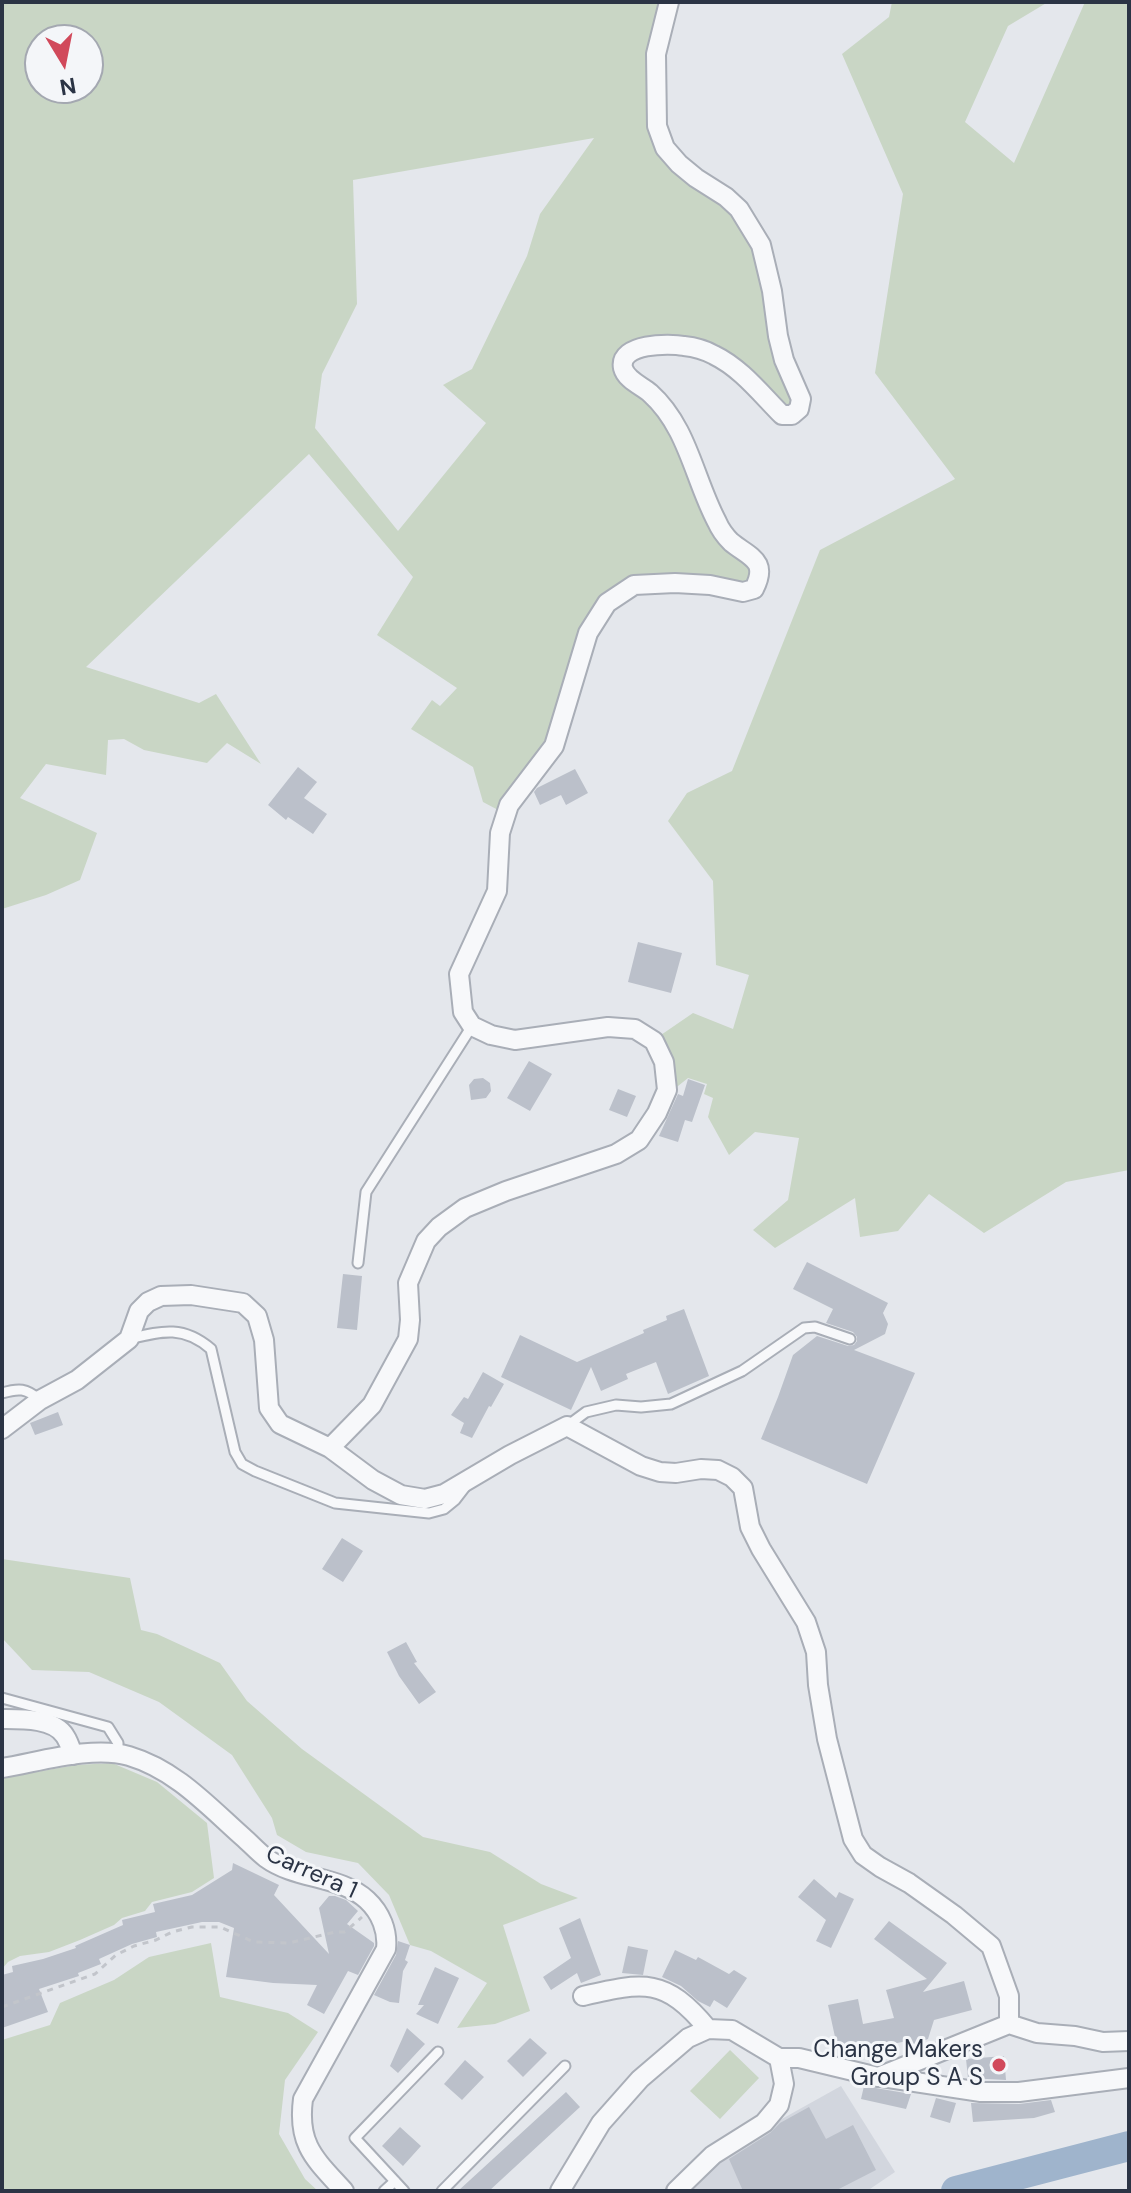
<!DOCTYPE html>
<style>
body{margin:0}
#map{position:relative;width:1131px;height:2193px;overflow:hidden;background:#e4e7ec;font-family:"DM Sans",sans-serif}
canvas{display:block}
.frame{position:absolute;inset:0;border:4px solid #2b3445;pointer-events:none}
.north{position:absolute;left:24px;top:24px;width:80px;height:80px;box-sizing:border-box;background:#f4f6f9;border:2px solid #a4a8b1;border-radius:50%;rotate:170deg;font-size:22px;font-weight:700;line-height:32px;text-align:center;color:#2b3445}
.north::after{content:'';display:block;margin:auto;width:28px;height:36px;background:#d1495b;clip-path:polygon(50% 0,100% 100%,50% 72%,0 100%)}
</style>
<div id="map">
<canvas width="1131" height="2193"></canvas>
<div class="frame"></div>
<div class="north">N</div>
</div>
<script>
const ctx = document.querySelector('canvas').getContext('2d');
ctx.lineJoin = 'round';
function paint(path, color) {
  ctx.fillStyle = color;
  ctx.fill(path, 'evenodd');
}
function trace(path, color, width, dash) {
  ctx.strokeStyle = color;
  ctx.lineWidth = width;
  ctx.lineCap = dash ? 'butt' : 'round';
  ctx.setLineDash(dash || []);
  ctx.stroke(path);
}
function drawText(font, color, halo, rows, align = 'center') {
  ctx.font = font + ' "DM Sans",sans-serif';
  ctx.lineWidth = 6;
  ctx.setLineDash([]);
  ctx.textBaseline = 'middle';
  ctx.strokeStyle = halo;
  ctx.fillStyle = color;
  for (const [text, x, y, turn = 0] of rows) {
    ctx.save();
    ctx.translate(x, y);
    ctx.rotate((+turn || 0) * Math.PI / 180);
    ctx.textAlign = isNaN(turn) ? turn : align;
    if (halo) ctx.strokeText(text, 0, 0);
    ctx.fillText(text, 0, 0);
    ctx.restore();
  }
}
paint(new Path2D(`
 M841,2086L895,2172L867,2191H683L719,2154Z`), '#d2d6de');
paint(new Path2D(`
 M2,2H663L651,126L735,213L756,247L794,406L785,409L713,347L618,358L664,417L752,567L749,583L616,589L548,743L500,811L483,802L473,767L411,729L432,700L440,706L457,688L377,635L413,577L309,454L86,667L199,703L216,694L261,764L227,743L207,763L144,750L124,739L108,740L106,775L46,764L20,798L97,833L80,880L46,895L2,909ZM40,40H88V88H40ZM594,138L540,214L527,256L472,369L443,385L486,423L398,531L315,428L322,374L357,304L353,180Z
 M892,2H1048L1008,26L965,122L1014,163L1085,2H1129V1170L1066,1182L984,1233L929,1194L898,1231L860,1237L855,1198L775,1248L753,1230L788,1200L799,1138L755,1132L729,1155L708,1117L713,1098L704,1094L707,1084L688,1078L673,1090L658,1037L693,1013L733,1029L749,975L716,965L713,881L668,821L687,793L732,771L820,550L955,479L875,373L903,194L842,54L889,17Z
 M2,1559L130,1578L141,1630L157,1634L220,1663L247,1701L302,1749L423,1837L490,1852L541,1884L578,1898L503,1925L530,2011L495,2024L457,2028L487,1983L431,1951L410,1945L389,1895L358,1863L306,1852L277,1835L272,1818L232,1755L159,1702L89,1672L32,1670L2,1638Z
 M112,1763L157,1782L207,1823L214,1878L192,1892L152,1902L145,1911L122,1918L114,1925L80,1940L49,1952L20,1956L8,1962L2,1969V1778L76,1765Z
 M211,1943L220,1997L288,2013L318,2032L285,2080L279,2134L305,2179L318,2191H2V2040L50,2025L60,2003L114,1980L149,1957Z
 M730,2050L759,2078L720,2119L690,2091Z`), '#c9d6c5');
trace(new Path2D(`
 M956,2191L1129,2146`), '#9fb4cc', 30);
paint(new Path2D(`
 M298,767L317,782L304,798L327,814L313,834L288,817L286,820L268,805Z
 M575,769L588,793L566,805L561,795L540,805L534,792L537,788Z
 M638,942L682,953L671,993L628,982Z
 M529,1061L552,1074L530,1111L507,1098Z
 M483,1078L490,1083L491,1091L486,1098L471,1100L469,1085L474,1079Z
 M688,1079L705,1085L692,1122L685,1120L678,1142L659,1136L678,1094L683,1096Z
 M618,1089L636,1096L627,1117L609,1110Z
 M807,1262L888,1303L883,1313L888,1324L885,1334L854,1350L915,1373L867,1484L761,1439L778,1397L793,1355L817,1336L848,1346L854,1345L857,1341V1337L853,1332L826,1323L833,1309L793,1289Z
 M343,1274L362,1276L357,1330L337,1328Z
 M684,1309L709,1376L668,1394L656,1362L626,1374L628,1379L601,1391L591,1367L571,1410L501,1377L520,1335L577,1362L644,1333L643,1330L667,1320L666,1316Z
 M483,1372L504,1384L491,1407L489,1406L472,1438L460,1433L464,1423L451,1415L464,1397L468,1399Z
 M58,1412L63,1425L35,1435L30,1423Z
 M342,1538L363,1551L343,1582L322,1569Z
 M406,1642L417,1662L414,1663L436,1692L419,1704L399,1676L387,1652Z
 M233,1863L279,1885L274,1895L329,1954L319,1908L329,1896H335L346,1900L358,1911L347,1924L374,1943V1946L358,1975L348,1971L324,2014L307,2005L317,1985L273,1983L226,1977L234,1928L219,1922H202L156,1932L157,1937L132,1944L99,1959L101,1964L78,1973L79,1976L39,1989L48,2012L2,2028V1975L13,1972L12,1966L43,1959L76,1948L75,1946L123,1925L122,1920L155,1912L153,1904L192,1895L232,1870Z
 M814,1879L836,1898L839,1892L854,1899L831,1948L816,1941L826,1920L798,1897Z
 M580,1918L601,1975L581,1983L577,1973L551,1990L543,1977L571,1958L559,1928Z
 M889,1921L947,1963L923,1992L964,1981L972,2010L934,2020L928,2039L909,2046L907,2041L839,2055L828,2005L858,1999L863,2024L894,2018L886,1990L927,1979L874,1939Z
 M398,1941L410,1945L405,1960L408,1962L403,1971L399,2003L390,2002L374,1995L396,1955Z
 M628,1946L648,1950L643,1975L622,1973Z
 M675,1950L696,1960L698,1957L729,1974L734,1970L747,1978L727,2008L714,2000L710,2007L698,2001L681,1986L662,1977Z
 M435,1967L459,1978L438,2024L416,2014L424,2005H418Z
 M407,2028L425,2044L398,2073L390,2066Z
 M530,2038L547,2053L523,2077L507,2061Z
 M1004,2056L1006,2080L968,2078L966,2059Z
 M465,2060L484,2077L462,2100L444,2084Z
 M864,2086L911,2094L906,2109L861,2099Z
 M566,2092L580,2107L489,2191H458Z
 M936,2098L956,2103L950,2123L930,2117Z
 M1051,2100L1055,2112L1034,2118L973,2122L971,2103L1019,2104Z
 M809,2107L826,2139L853,2125L876,2170L835,2191H743L729,2159L770,2133L780,2123Z
 M400,2127L421,2146L403,2166L382,2146Z`), '#bbc0ca');
const service = new Path2D(`
 M358,1263L366,1192L472,1026
 M129,1339C162,1331 183,1325 211,1349L235,1452L242,1464L255,1471L335,1503L429,1513L444,1509L455,1500L465,1487
 M2,1393C19,1388 26,1388 40,1400
 M567,1426L586,1412L616,1405L641,1407L671,1404L742,1371L804,1328L815,1327L850,1339
 M2,1698L108,1727L118,1743V1753
 M384,2191L395,2181
 M404,2191L355,2138L438,2052
 M442,2191L565,2066`);
const minor = new Path2D(`
 M2,1429L40,1400L77,1380L129,1339L139,1311L148,1302L161,1296L191,1295L243,1303L257,1316L264,1340L269,1408L280,1424L330,1448L373,1480L401,1495L425,1499L444,1494L510,1455L567,1426L641,1466L660,1472L676,1473L701,1469L718,1470L732,1477L743,1488L750,1527L761,1549L806,1622L816,1652L818,1685L827,1739L853,1839L863,1855L880,1867L909,1883L954,1915L991,1946L1009,1996V2024
 M330,1448L372,1405L408,1339L410,1320L408,1283L426,1241L439,1227L465,1208L506,1191L616,1154L639,1140L657,1113L667,1090L664,1062L654,1041L635,1029L608,1027L515,1040L491,1035L472,1026L463,1012L459,974L497,891L500,833L509,805L554,746L588,633L607,603L634,585L675,583L710,585L743,592L754,589C769,560 749,557 731,542C726,537 720,529 717,522C694,479 688,427 650,393C642,386 626,380 623,368C618,343 670,343 684,346C694,347 705,350 714,355C741,368 761,394 782,415H792L799,409L801,399L784,360L778,336L772,291L761,245L739,209L726,197L696,178L679,164L665,148L657,126L656,54L669,2
 M2,1719C21,1719 54,1718 65,1736C69,1742 71,1749 73,1755
 M2,1768C39,1762 93,1745 129,1756C176,1770 208,1806 243,1837C251,1844 258,1852 266,1858C296,1880 340,1875 367,1900C381,1913 388,1931 386,1949L303,2099C297,2145 315,2159 344,2191
 M583,1996C644,1982 665,1977 708,2029
 M779,2058H799L878,2077L1009,2024L1037,2033L1075,2036L1103,2042L1129,2041
 M882,2077L981,2092H1019L1129,2078
 M560,2191L601,2123L640,2079L688,2038L708,2029L732,2030L779,2058
 M676,2191L713,2155L764,2123L779,2105L784,2084L779,2058`);
trace(service, '#a9aeb7', 13);
trace(minor, '#a9aeb7', 22);
trace(new Path2D(`
 M2,2007L95,1974L116,1955L134,1946L156,1940L172,1932L192,1927H220L254,1942L289,1943L335,1932H345L362,1917`), '#c2c5cb', 3, [6, 6]);
trace(service, '#f7f8fa', 9);
trace(minor, '#f7f8fa', 18);
for (const [x, y, r, color] of [
 [999,2065,8,"#d1495b"]
]) {
  const dot = new Path2D();
  dot.arc(x, y, r, 0, 2 * Math.PI);
  ctx.fillStyle = color;
  ctx.fill(dot);
  trace(dot, '#f4f6f9', 3);
}
drawText('24px', '#2b3445', '#f4f6f9', [
 ["Carrera 1",311,1873,24]
]);
drawText('24px', '#2b3445', '#f4f6f9', [
 ["Change Makers",983,2051],
 ["Group S A S",983,2079]
], 'right');
</script>
